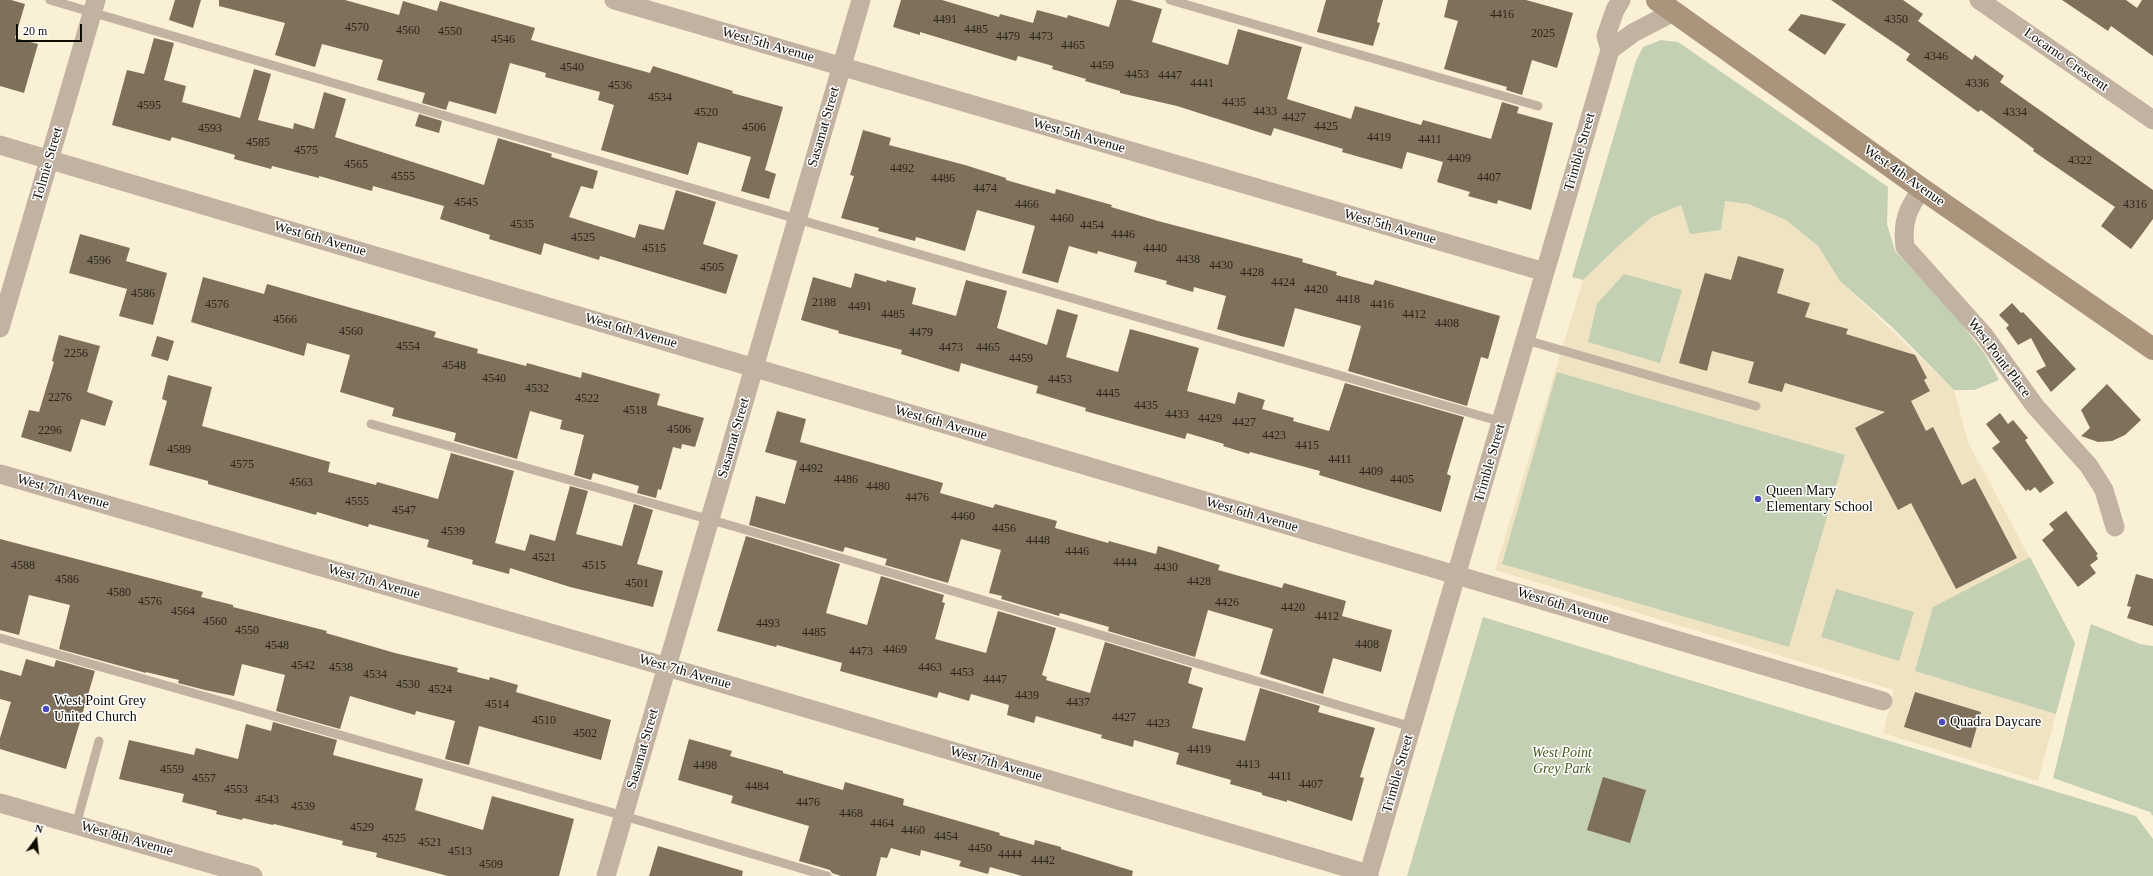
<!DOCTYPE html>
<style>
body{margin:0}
#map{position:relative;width:2153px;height:876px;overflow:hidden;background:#faf0d5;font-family:Georgia,serif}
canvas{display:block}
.north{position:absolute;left:16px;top:820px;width:40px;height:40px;-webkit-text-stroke:3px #fff;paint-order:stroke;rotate:15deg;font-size:11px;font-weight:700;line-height:16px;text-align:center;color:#0f0c04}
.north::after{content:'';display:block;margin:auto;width:14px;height:18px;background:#0f0c04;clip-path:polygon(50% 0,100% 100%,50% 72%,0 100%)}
.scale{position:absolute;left:16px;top:24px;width:66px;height:18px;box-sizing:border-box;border:2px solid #0f0c04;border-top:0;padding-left:5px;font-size:12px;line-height:14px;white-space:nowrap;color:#0f0c04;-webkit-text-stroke:3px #fff;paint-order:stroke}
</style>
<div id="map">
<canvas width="2153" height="876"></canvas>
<div class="north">N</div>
<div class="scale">20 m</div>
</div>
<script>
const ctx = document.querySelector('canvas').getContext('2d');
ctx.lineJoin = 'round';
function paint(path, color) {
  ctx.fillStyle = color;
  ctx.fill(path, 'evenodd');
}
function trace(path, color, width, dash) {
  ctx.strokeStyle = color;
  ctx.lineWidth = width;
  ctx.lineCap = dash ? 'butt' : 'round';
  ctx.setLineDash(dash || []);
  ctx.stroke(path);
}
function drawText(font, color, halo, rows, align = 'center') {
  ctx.font = font + ' Georgia,serif';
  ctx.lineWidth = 3;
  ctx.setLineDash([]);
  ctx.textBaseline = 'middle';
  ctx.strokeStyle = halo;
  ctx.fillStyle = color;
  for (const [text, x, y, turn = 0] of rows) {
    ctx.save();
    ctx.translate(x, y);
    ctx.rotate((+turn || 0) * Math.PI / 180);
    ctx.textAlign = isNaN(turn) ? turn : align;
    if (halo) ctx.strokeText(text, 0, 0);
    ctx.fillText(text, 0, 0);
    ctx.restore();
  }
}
paint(new Path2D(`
 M1734,201L1748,204L1786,220L1818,246L1840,281L1954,390L1968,442L2075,643L2038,781L1883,733L1894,690L1495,570L1583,280L1614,249L1652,217L1681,205Z`), '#f0e3c2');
paint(new Path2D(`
 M1661,40L1678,42L1888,187L1887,224L1895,251L1950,309L1985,354L1999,380L1974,390H1954L1892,327L1840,281L1818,246L1786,220L1748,204L1725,201L1721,230L1690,234L1681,205L1652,217L1615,249L1583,280L1572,277L1636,61L1643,47Z
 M1624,274L1682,290L1660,363L1588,342L1597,304Z
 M1557,372L1845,455L1789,647L1502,564Z
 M2030,557L2075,643L2056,714L1915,671L1933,607Z
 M1836,589L1914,612L1899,661L1821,637Z
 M1483,617L2136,816L2153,839V876H1407Z
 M2091,624L2140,644L2153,646V816L2150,812L2053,778Z`), '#c4d0b4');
paint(new Path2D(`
 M0,0H11L25,4L15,38L38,44L24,93L0,86Z
 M175,0H201L193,28L169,20Z
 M219,0H345L399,15L403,1L437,11L440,1L535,28L531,40L650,73L653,66L733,91L732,93L783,107L765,170L776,174L769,199L741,191L751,157L698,142L688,175L601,150L614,105L598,100L600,92L545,77L546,73L510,63L496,114L449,101L446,110L422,103L425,93L377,80L383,60L322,44L315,67L275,55L285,23L219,6Z
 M901,0H942L999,17L1000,14L1033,23L1037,10L1067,18L1068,15L1109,27L1117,0H1130L1162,9L1152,42L1228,65L1238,29L1302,47L1287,99L1351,119L1355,106L1421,125L1423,120L1491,139L1502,102L1519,107L1517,113L1553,123L1531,210L1498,200L1497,204L1468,196L1470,192L1437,182L1443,162L1407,152L1402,169L1342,152L1343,149L1274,128L1271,136L1177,106L1120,93V91L1085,81L1086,79L1052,69L1053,66L1018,56L1016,61L920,32V35L893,27Z
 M1326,0H1383L1377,22L1380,23L1373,46L1317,32Z
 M1448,0H1526L1573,13L1557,68L1532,60L1522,95L1506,90L1507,87L1444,69L1458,21L1444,17Z
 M1831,0H1903L1923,14L1918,21L1972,60L1975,55L2004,76L2000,82L2153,190V219L2131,249L2101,226L2115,207L2033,151L2034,149L1981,110L1978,112L1906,60L1910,54Z
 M2062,0H2126L2137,8L2142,0H2153V56L2111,26L2108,31Z
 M1801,14L1846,24L1825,55L1788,30Z
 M154,38L174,43L164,80L186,86L182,102L240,118L254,69L271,74L258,120L293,129L294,123L314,129L324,92L346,99L335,137L484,185L498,138L552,154L551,157L598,171L593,189L581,186L569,217L635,238L639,224L664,230L676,190L716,202L703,244L738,255L726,294L600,256L599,260L544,243L541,255L489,239L490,235L440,219L444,206L373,186L372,191L319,176V178L272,166L271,169L234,159L235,155L172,137L170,141L112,125L127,70L144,74Z
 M419,114L442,121L439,133L415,126Z
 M863,130L891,138L889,145L965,165L1006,178V180L1055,194L1056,189L1087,198L1112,205L1111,207L1158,221L1303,259L1302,262L1337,272L1336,275L1373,285L1375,280L1500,316L1488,359L1481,357L1467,406L1348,371L1361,326L1295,308L1284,347L1241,336L1217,329L1226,296L1194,287L1193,292L1166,284L1167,281L1134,272L1137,262L1098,251L1097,254L1069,246L1058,283L1022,273L1035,226L977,210L965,251L916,237L915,241L900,237L878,231L879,228L841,218L854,176L850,175Z
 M80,234L130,248L126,261L167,273L153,325L119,316L127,289L69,273Z
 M1738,256L1784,269L1777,293L1810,303L1805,317L1848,329L1846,334L1915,355L1927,378L1924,380L1930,391L1911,401L1926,431L1933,427L1962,485L1975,478L2017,558L1956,589L1911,503L1898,510L1855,428L1885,412L1785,383L1782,392L1748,383L1754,362L1712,351L1707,371L1679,363L1705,273L1731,280Z
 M855,273L886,282L887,280L916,288L912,304L956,316L966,280L1007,291L997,328L1047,345L1057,309L1078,315L1066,357L1118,372L1130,329L1199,348L1187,391L1235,404L1238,392L1265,400L1262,409L1294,418L1293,421L1329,431L1345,383L1464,417L1447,474L1451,476L1441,512L1319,475L1320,471L1250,452L1249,454L1223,446L1224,444L1187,433L1185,439L1085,411L1086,408L1036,393L1038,386L961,363L959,372L901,354L902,350L838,333L839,331L801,320L813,277L851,288Z
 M203,277L264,294L267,284L436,332L434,337L478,349L477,353L526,366L527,363L581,378L582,372L660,394L657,405L704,418L695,447L682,444L681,449L673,447L661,490L658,489L656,498L637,493L639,486L593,473L591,480L574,475L584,435L560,429L562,420L530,411L517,459L454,441L456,433L392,416L394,408L340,392L350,355L307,343L304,356L191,322Z
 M2012,303L2021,313L2023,312L2076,369L2051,392L2036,371L2046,366L2031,338L2018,345L2006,328L2009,325L1999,315Z
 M59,335L100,346L87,392L113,401L105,426L81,419L71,452L21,437L29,410L39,412L54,362L52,361Z
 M157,336L174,341L168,361L151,356Z
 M168,375L212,387L202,426L330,462L328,472L376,485L377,482L438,499L451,453L514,471L495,543L525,551L530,534L555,541L570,486L588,491L576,534L622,546L634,504L653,510L637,564L663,571L653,607L570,587L510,568L509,574L472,564L473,560L427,547L429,540L369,524L368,527L317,512L316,515L208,484V481L149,465L167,401L162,399Z
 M2107,384L2141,420L2125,435L2112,441L2098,442L2081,436L2090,428L2081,410Z
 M777,411L806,419L800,442L943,483L940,493L993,508L995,504L1057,521L1055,528L1108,543L1109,541L1156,554L1158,546L1220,565L1218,570L1282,588L1284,583L1346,601L1342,616L1392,630L1381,672L1333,658L1323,694L1260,674L1273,629L1208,610L1195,657L1108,631L1109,627L1060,613L1059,616L1001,599L1002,596L989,593L1001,550L961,539L948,583L885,565L887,559L845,547L843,552L749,525L756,496L785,504L797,461L765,452Z
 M2000,413L2008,424L2013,420L2028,438L2025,440L2054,483L2040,493L2035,487L2030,491L2028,489L2026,491L1992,448L2000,442L1986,424Z
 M2066,511L2098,554L2096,555L2098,559L2090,565L2096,573L2078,587L2042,540L2054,530L2049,524Z
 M746,536L840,564L826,613L867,625L881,576L944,595L942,602L945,603L935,639L986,653L998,611L1056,628L1042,675L1047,677L1046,680L1090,693L1105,642L1192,668L1188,683L1203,688L1192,728L1245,741L1260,688L1320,706L1318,712L1375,728L1360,777L1364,778L1352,821L1287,800V802L1262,795V793L1230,784L1231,780L1176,764L1179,753L1134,740L1133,747L1101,738L1102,735L1036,716L1034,723L1007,715L1009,705L971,694L969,701L939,692L937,698L840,671L842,663L777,645L776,647L717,631Z
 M0,539L203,592L201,597L233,605V607L327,631L326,633L395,653L458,668L457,672L489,680L490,677L518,685L516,692L611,720L601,760L479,726L469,765L445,759L455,721L416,711L415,715L350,696L340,729L276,711L285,675L242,664L234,696L205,690L178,683L179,680L146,672V673L59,649L70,605L29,595L19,635L0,630Z
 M2136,574L2153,579V626L2127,618L2131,607L2127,606Z
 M26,659L54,667L56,660L95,671L66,769L0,749V738L11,702L0,699V670L21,676Z
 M1915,692L1981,712L1971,748L1904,727Z
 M273,722L337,740L333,755L423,779L415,810L483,830L492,796L574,819L559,876H448L376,857L377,853L342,845L343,841L274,824L273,825L243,818L242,820L216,814L217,811L182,802L184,794L119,779L129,740L194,755L196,748L238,759L246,724L271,731Z
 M689,739L732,751L730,756L783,771V773L843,790L845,782L904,799L903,805L1000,833L999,835L1034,845L1035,840L1061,847V849L1133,871L1132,876H1022L990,867L988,874L959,866L961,861L921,850L920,856L891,848L887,858L881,857L876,876H841L832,873L830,870L799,861L809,826L731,803L733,796L678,780Z
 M1603,777L1646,790L1630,843L1587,830Z
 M658,846L743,871L742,876H649Z`), '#7f705c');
trace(new Path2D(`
 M50,0L797,219L1502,422
 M1170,0L1538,106
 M1526,340L1756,406
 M371,424L736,527L1412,727
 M0,638L624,816L827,876
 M76,825L99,741`), '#c1b2a2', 9);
trace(new Path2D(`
 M614,0L1545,272
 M1979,0L2153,120
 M1610,50L1633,33L1673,12
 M0,145L1883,701
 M1922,189C1907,209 1902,223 1905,247L1984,335L2035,406L2089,466L2104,490L2115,527
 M0,328L96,0
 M0,474L640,659L1369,874
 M0,803L253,876
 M606,876L861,0
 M1368,876L1610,50L1606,36L1615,10L1621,0`), '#c1b2a2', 19);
trace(new Path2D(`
 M1657,0L1922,189L2153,349`), '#aa947c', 22);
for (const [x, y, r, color] of [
 [1758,499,4,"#4b4ac0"],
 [46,709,4,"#4b4ac0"],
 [1942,722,4,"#4b4ac0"]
]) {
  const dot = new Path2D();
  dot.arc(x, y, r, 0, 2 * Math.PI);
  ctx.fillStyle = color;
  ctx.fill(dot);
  trace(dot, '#fff', 1.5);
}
drawText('12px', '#2b251a', null, [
 ["4416",1502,15],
 ["4491",945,20],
 ["4350",1896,20],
 ["4570",357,28],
 ["4485",976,30],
 ["4560",408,31],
 ["4550",450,32],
 ["2025",1543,34],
 ["4479",1008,37],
 ["4473",1041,37],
 ["4546",503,40],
 ["4465",1073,46],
 ["4346",1936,57],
 ["4459",1102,66],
 ["4540",572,68],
 ["4453",1137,75],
 ["4447",1170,76],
 ["4441",1202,84],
 ["4336",1977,84],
 ["4536",620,86],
 ["4534",660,98],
 ["4435",1234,103],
 ["4595",149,106],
 ["4433",1265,112],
 ["4520",706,113],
 ["4334",2015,113],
 ["4427",1294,118],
 ["4425",1326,127],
 ["4506",754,128],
 ["4593",210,129],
 ["4419",1379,138],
 ["4411",1430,140],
 ["4585",258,143],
 ["4575",306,151],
 ["4409",1459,159],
 ["4322",2080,161],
 ["4565",356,165],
 ["4492",902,169],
 ["4555",403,177],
 ["4407",1489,178],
 ["4486",943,179],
 ["4474",985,189],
 ["4545",466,203],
 ["4466",1027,205],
 ["4316",2135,205],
 ["4460",1062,219],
 ["4535",522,225],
 ["4454",1092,226],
 ["4446",1123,235],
 ["4525",583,238],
 ["4515",654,249],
 ["4440",1155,249],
 ["4438",1188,260],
 ["4596",99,261],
 ["4430",1221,266],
 ["4505",712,268],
 ["4428",1252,273],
 ["4424",1283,283],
 ["4420",1316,290],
 ["4586",143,294],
 ["4418",1348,300],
 ["2188",824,303],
 ["4576",217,305],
 ["4416",1382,305],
 ["4491",860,307],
 ["4485",893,315],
 ["4412",1414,315],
 ["4566",285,320],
 ["4408",1447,324],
 ["4560",351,332],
 ["4479",921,333],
 ["4554",408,347],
 ["4473",951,348],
 ["4465",988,348],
 ["2256",76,354],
 ["4459",1021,359],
 ["4548",454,366],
 ["4540",494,379],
 ["4453",1060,380],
 ["4532",537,389],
 ["4445",1108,394],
 ["2276",60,398],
 ["4522",587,399],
 ["4435",1146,406],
 ["4518",635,411],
 ["4433",1177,415],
 ["4429",1210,419],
 ["4427",1244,423],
 ["4506",679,430],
 ["2296",50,431],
 ["4423",1274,436],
 ["4415",1307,446],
 ["4589",179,450],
 ["4411",1340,460],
 ["4575",242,465],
 ["4492",811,469],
 ["4409",1371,472],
 ["4486",846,480],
 ["4405",1402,480],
 ["4563",301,483],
 ["4480",878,487],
 ["4476",917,498],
 ["4555",357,502],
 ["4547",404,511],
 ["4460",963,517],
 ["4456",1004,529],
 ["4539",453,532],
 ["4448",1038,541],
 ["4446",1077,552],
 ["4521",544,558],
 ["4444",1125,563],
 ["4588",23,566],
 ["4515",594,566],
 ["4430",1166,568],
 ["4586",67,580],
 ["4428",1199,582],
 ["4501",637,584],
 ["4580",119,593],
 ["4576",150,602],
 ["4426",1227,603],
 ["4420",1293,608],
 ["4564",183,612],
 ["4412",1327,617],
 ["4560",215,622],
 ["4493",768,624],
 ["4550",247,631],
 ["4485",814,633],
 ["4408",1367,645],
 ["4548",277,646],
 ["4469",895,650],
 ["4473",861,652],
 ["4542",303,666],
 ["4538",341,668],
 ["4463",930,668],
 ["4453",962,673],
 ["4534",375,675],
 ["4447",995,680],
 ["4530",408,685],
 ["4524",440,690],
 ["4439",1027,696],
 ["4437",1078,703],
 ["4514",497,705],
 ["4427",1124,718],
 ["4510",544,721],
 ["4423",1158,724],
 ["4502",585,734],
 ["4419",1199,750],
 ["4413",1248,765],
 ["4498",705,766],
 ["4559",172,770],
 ["4411",1280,777],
 ["4557",204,779],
 ["4407",1311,785],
 ["4484",757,787],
 ["4553",236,790],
 ["4543",267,800],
 ["4476",808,803],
 ["4539",303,807],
 ["4468",851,814],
 ["4464",882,824],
 ["4529",362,828],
 ["4460",913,831],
 ["4454",946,837],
 ["4525",394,839],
 ["4521",430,843],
 ["4450",980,849],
 ["4513",460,852],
 ["4444",1010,855],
 ["4442",1043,861],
 ["4509",491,865]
]);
drawText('14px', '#0f0c04', '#fff', [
 ["West 5th Avenue",768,45,16],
 ["Locarno Crescent",2066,60,35],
 ["Sasamat Street",824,127,-74],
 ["West 5th Avenue",1079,136,16],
 ["Trimble Street",1580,152,-74],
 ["Tolmie Street",48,164,-74],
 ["West 4th Avenue",1904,176,35],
 ["West 5th Avenue",1390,227,16],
 ["West 6th Avenue",320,239,16],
 ["West 6th Avenue",631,331,16],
 ["West Point Place",1999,358,53],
 ["West 6th Avenue",941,423,16],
 ["Sasamat Street",734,438,-74],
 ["Trimble Street",1490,463,-74],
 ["West 7th Avenue",63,492,16],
 ["West 6th Avenue",1252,515,16],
 ["West 7th Avenue",374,582,16],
 ["West 6th Avenue",1563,606,17],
 ["West 7th Avenue",685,672,16],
 ["Sasamat Street",643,749,-74],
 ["West 7th Avenue",996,764,16],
 ["Trimble Street",1398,774,-74],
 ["West 8th Avenue",127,839,16]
]);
drawText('14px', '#0f0c04', '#fff', [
 ["Queen Mary",1766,491],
 ["Elementary School",1766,507],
 ["West Point Grey",54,701],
 ["United Church",54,717],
 ["Quadra Daycare",1950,722]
], 'left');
drawText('italic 14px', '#445a19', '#fff', [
 ["West Point",1562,753],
 ["Grey Park",1562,769]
]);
</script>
